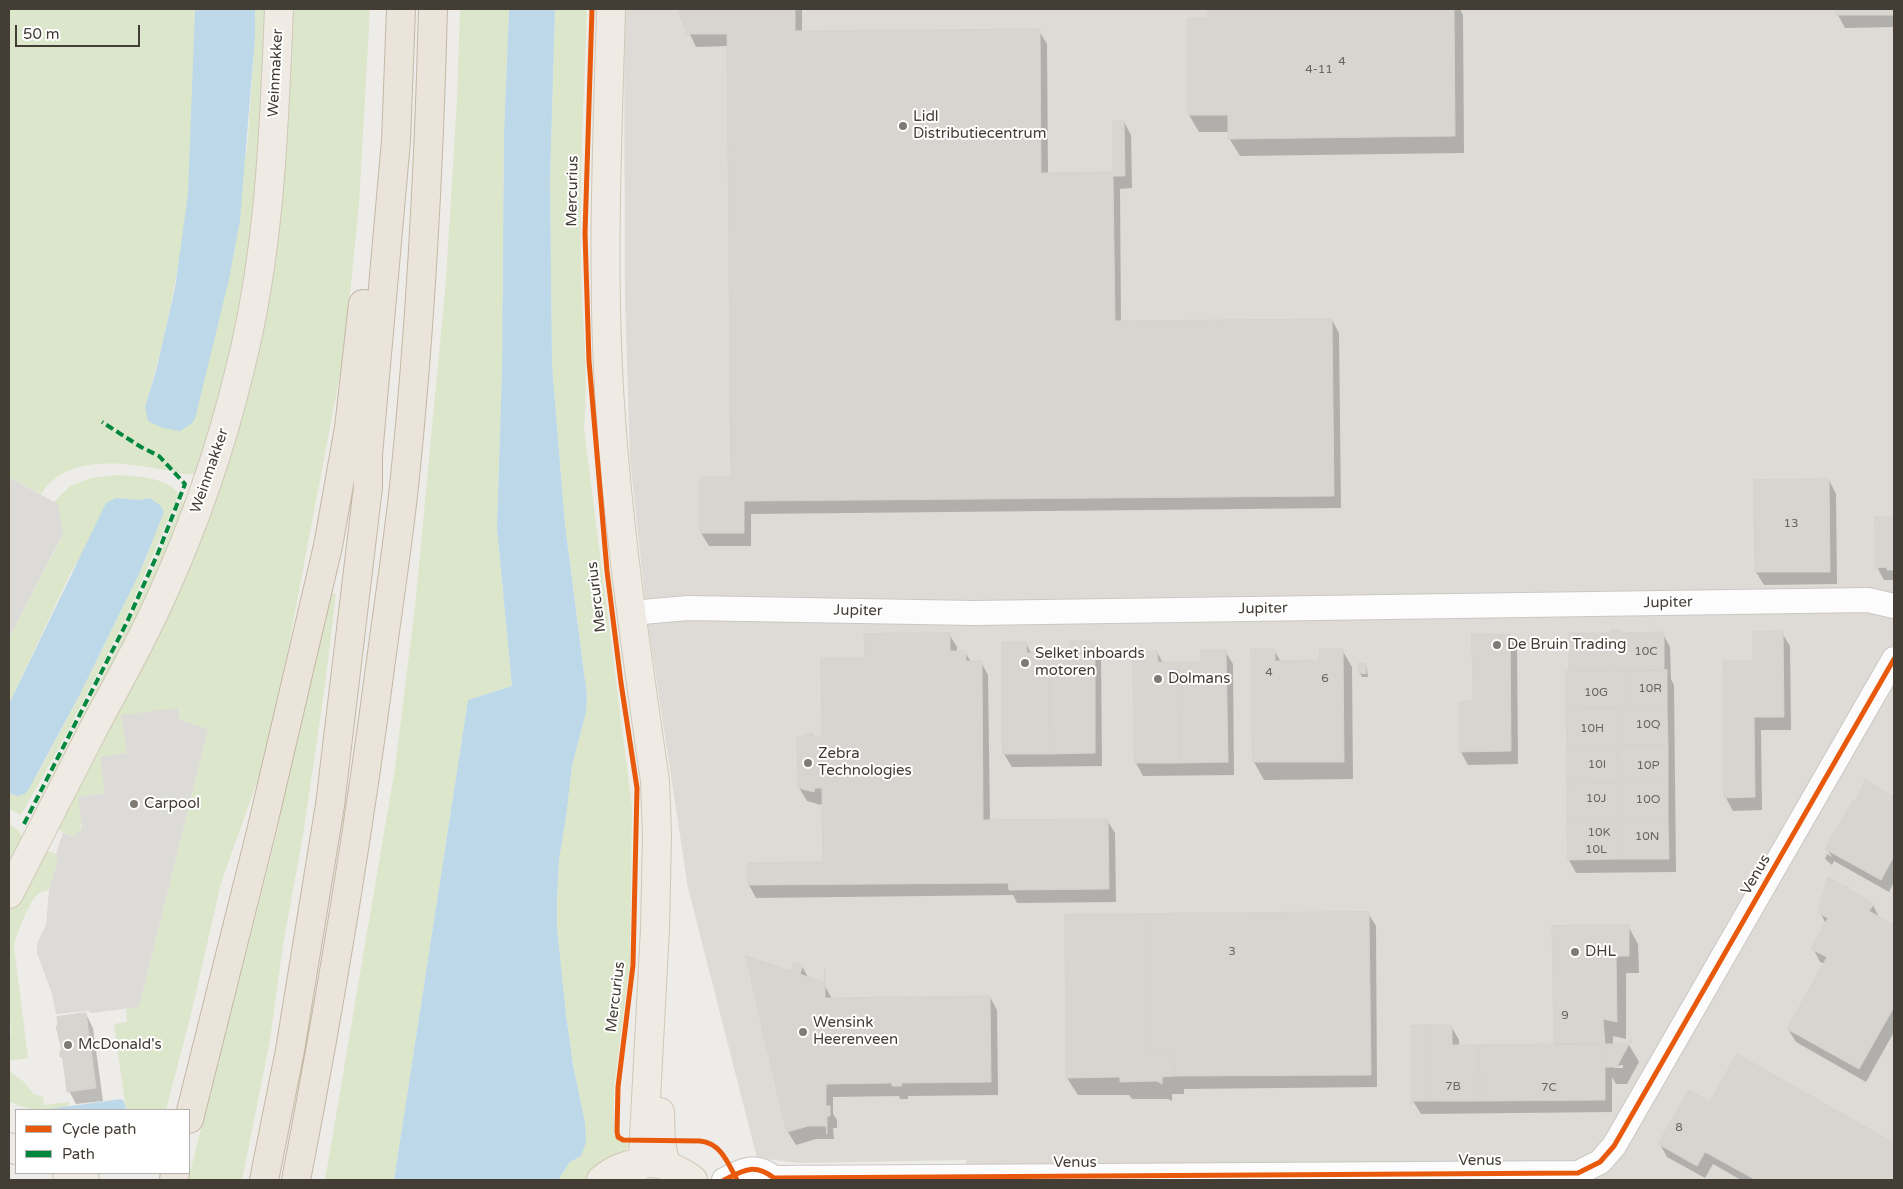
<!DOCTYPE html>
<style>
body{margin:0}
#map{position:relative;width:1903px;height:1189px;overflow:hidden;background:#eeece8;font-family:"Varela Round",sans-serif}
canvas{display:block}
.frame{position:absolute;inset:0;border:10px solid #433d35;pointer-events:none}
.legend{position:absolute;left:15px;top:1109px;width:175px;height:65px;box-sizing:border-box;background:#fff;border:1px solid #b4b1ae;margin:0;padding:6px 9px;list-style:none;font-size:15px;color:#433d35}
.legend li{display:flex;align-items:center;gap:10px;height:25px}
.legend b{width:25px;border:1px solid #b4b1ae}
.scale{position:absolute;left:15px;top:25px;width:125px;height:22px;box-sizing:border-box;border:2px solid #433d35;border-top:0;padding-left:6px;font-size:15px;line-height:18px;white-space:nowrap;color:#433d35;-webkit-text-stroke:4px #fff;paint-order:stroke}
</style>
<div id="map">
<canvas width="1903" height="1189"></canvas>
<div class="frame"></div>
<ul class="legend">
<li><b style="height:6px;background:#e8590c"></b>Cycle path</li>
<li><b style="height:6px;background:#00873e"></b>Path</li>
</ul>
<div class="scale">50 m</div>
</div>
<script>
const ctx = document.querySelector('canvas').getContext('2d');
ctx.lineJoin = 'round';
function paint(path, color) {
  ctx.fillStyle = color;
  ctx.fill(path, 'evenodd');
}
function trace(path, color, width, dash) {
  ctx.strokeStyle = color;
  ctx.lineWidth = width;
  ctx.lineCap = dash ? 'butt' : 'round';
  ctx.setLineDash(dash || []);
  ctx.stroke(path);
}
function drawText(font, color, halo, rows, align = 'center') {
  ctx.font = font + ' "Varela Round",sans-serif';
  ctx.lineWidth = 4;
  ctx.setLineDash([]);
  ctx.textBaseline = 'middle';
  ctx.strokeStyle = halo;
  ctx.fillStyle = color;
  for (const [text, x, y, turn = 0] of rows) {
    ctx.save();
    ctx.translate(x, y);
    ctx.rotate((+turn || 0) * Math.PI / 180);
    ctx.textAlign = isNaN(turn) ? turn : align;
    if (halo) ctx.strokeText(text, 0, 0);
    ctx.fillText(text, 0, 0);
    ctx.restore();
  }
}
paint(new Path2D(`
 M624,9H1894V1180H966V1160L800,1163L757,1158L688,888L647,618L630,460L625,301Z`), '#dedbd6');
paint(new Path2D(`
 M9,9H195C193,70 194,133 188,195C180,267 166,338 145,407L247,151L255,38V9H270L251,271L201,473C186,477 174,471 159,469C120,462 66,455 41,494L9,477Z
 M286,9H370L359,205L344,353L272,734L262,768L221,883L191,1014L166,1110H126L114,1024L127,1022L126,1009L139,1007L208,729L180,720L178,708L127,753L105,793L78,797C81,811 87,828 73,837C65,834 60,832 57,823L213,494Z
 M460,9H509L504,134L502,371L497,528L512,686L468,700L394,1180H325L395,768L415,607L446,280L457,100Z
 M555,9H587C584,95 579,182 581,268C582,321 589,375 584,428L632,807L630,962L614,1088V1136L620,1142L630,1144L621,1158L591,1180H558L570,1162L581,1156L586,1143L585,1123L573,1065L566,1015L557,927V898L559,860L566,817L572,766L586,712L587,696L565,525L552,365L550,179Z
 M117,475C137,476 166,477 179,494L125,620L60,746L21,815L9,809V793L18,796L36,777L80,694L140,572L164,512L161,506L150,498L139,500L116,498L70,574L9,704V638L63,535L54,502L70,486L91,478Z
 M182,499L184,505L160,578L42,811L31,817C83,712 141,609 182,499Z
 M328,593L336,594L325,686L303,835L283,945L270,1040L242,1180H188L278,829L285,765Z
 M9,824L20,832L24,845L9,878Z
 M49,851L56,854L58,859L49,890C45,891 41,891 38,894C29,902 16,935 14,946L28,1058L9,1061V1042L11,1034L9,1001V912L37,856L42,852Z
 M9,1071L23,1081L34,1094L43,1097L44,1105L69,1102V1107C47,1110 29,1112 9,1101Z`), '#dce6ca');
paint(new Path2D(`
 M9,477L58,504L63,534L9,638Z
 M178,708L180,720L208,729L139,1007L91,1013L88,1011L56,1014L52,994L37,953V943L46,925L49,890L58,859L56,854L63,833L73,837L81,829L82,824L78,797L105,793L100,757L127,753L121,715Z`), '#dddbd8');
paint(new Path2D(`
 M195,9H255V38L240,220L229,279L195,419L191,424L180,431L163,428L148,421L145,407L156,371L175,288L188,194Z
 M509,9H555L550,179L552,365L565,525L587,696L586,712L572,766L566,817L559,860L557,898V927L566,1015L573,1065L585,1123L586,1143L581,1156L570,1162L558,1180H394L468,700L512,686L497,528L502,371L504,134Z
 M116,498L139,500L150,498L161,506L164,512L140,572L80,694L30,787L26,793L18,796L9,793V704L106,503Z
 M121,1099L124,1101L126,1110H42Z`), '#bcd8e9');
paint(new Path2D(`
 M678,9H802V33L1039,31L1047,44L1048,174H1114L1124,122L1131,135L1132,188L1120,189L1121,322L1332,320L1339,333L1341,508L751,514V546H709L701,533L733,478L728,46L696,47Z
 M1206,9H1460L1463,15L1464,153L1240,156L1229,138V132H1199L1189,115L1208,19V13Z
 M1838,9H1894V27L1845,28L1838,15Z
 M1829,480L1836,494L1837,584L1764,585L1756,572L1755,481Z
 M1876,519H1894V580H1884L1877,567Z
 M1782,633L1790,646L1791,730H1761L1762,810L1733,811L1726,798L1754,662Z
 M949,634L957,647V652H965L971,662H981L988,675L990,822L1107,820L1115,833L1116,902L1017,903L1013,895L756,898L749,885V864H824L823,800L821,805L807,801L799,788L813,734L815,739L823,738L866,659Z
 M1570,634H1663L1670,647L1671,679L1674,685L1676,872L1576,873L1569,860Z
 M1509,635L1517,648L1518,764L1468,765L1461,752L1474,703Z
 M1094,642L1101,655L1102,766L1012,767L1004,754L1003,643H1026L1032,655L1072,654Z
 M1253,650H1274L1281,662H1320L1342,650L1352,667L1353,779L1264,780L1254,762Z
 M1225,651L1233,664L1234,775L1143,776L1136,763L1157,652L1163,663H1203Z
 M1360,665H1365L1367,669L1368,677H1362L1360,673Z
 M1865,782L1894,798V882L1889,892L1834,861L1832,865L1825,859L1827,854L1832,857L1827,849L1856,804Z
 M1873,905L1880,919L1894,927V1032L1866,1082L1796,1042L1788,1029L1825,964L1820,962L1813,948L1826,924L1820,912Z
 M1368,913L1376,926L1377,1087L1184,1089V1094H1172V1101L1168,1099H1132L1129,1095H1078L1067,1078Z
 M1628,926L1638,944L1639,973H1626V1039L1613,1036V1045H1629L1639,1062L1627,1084H1616L1612,1077V1112L1421,1114L1413,1101L1451,1026L1459,1040V1046L1555,1045L1554,927ZM1623,1065V1068H1614V1066Z
 M748,958L792,973L802,966L809,979L824,984L832,999L990,997L997,1010L998,1095L908,1096V1099H900L899,1096L833,1097V1114L837,1120V1128H833L834,1139H816L796,1145L788,1132Z
 M86,1014L93,1028L103,1101L76,1104L69,1091L65,1062L61,1056Z
 M1737,1056L1894,1145V1180H1741L1713,1164L1705,1178L1667,1157L1660,1144L1710,1104Z`), '#0003');
const building = new Path2D(`
 M677,9H795V31L1040,29L1041,173L1113,172V121H1124L1125,176H1113L1115,321L1332,319L1334,496L744,501V533H700V477H731L727,34H684L687,33Z
 M1207,9H1454L1455,136L1228,139V115H1188V18H1207Z
 M1836,9H1894V15H1836Z
 M1829,479L1830,572H1755L1754,480Z
 M1875,517H1894V570H1887V567L1876,568Z
 M1611,630H1621L1622,633L1664,632V670L1569,671V633H1611Z
 M1783,631L1784,717H1754L1755,797L1724,798L1723,661H1753V632Z
 M950,633V651H966V661H982L983,820L1108,819L1109,889L1009,890L1008,883L748,885V863L823,862L822,788H815L814,792L798,788L797,738L813,733L814,737H822L821,658H865L864,634Z
 M1472,634H1510L1511,751L1459,752V702L1473,701Z
 M1070,641H1095V753L1050,754L1048,653H1071Z
 M1002,642H1026L1027,653H1048L1050,754H1003Z
 M1251,649H1275V661L1319,660V649H1343L1344,762H1253Z
 M1201,650H1226L1228,762L1180,763L1179,662H1201Z
 M1133,651H1157L1158,662H1179L1180,763H1135Z
 M1359,663L1366,664V674L1359,673Z
 M1667,670V708H1629V671Z
 M1566,671H1629V708L1566,709Z
 M1617,708V746H1567L1566,709Z
 M1617,708H1667L1668,745L1617,746Z
 M1668,745V783H1618L1617,746Z
 M1567,746H1617L1618,783L1567,784Z
 M1866,778L1865,780L1894,797V856L1881,880L1825,849L1853,801L1855,802Z
 M1618,783V821H1567V784Z
 M1618,783H1668V820L1618,821Z
 M1668,820L1669,859H1618V821Z
 M1567,821H1618V859L1568,860Z
 M1828,877L1846,887L1849,884L1847,888L1874,904L1869,911L1894,925V1007L1859,1069L1787,1029L1827,957L1811,949L1828,918L1818,913Z
 M1369,912L1371,1075L1175,1076L1174,1049H1147L1146,914Z
 M1146,914L1147,1049H1174L1175,1076L1162,1077V1084L1157,1081L1120,1082V1077L1066,1078L1065,915Z
 M1629,925V956H1616L1617,1022L1603,1019L1605,1044H1554L1552,926Z
 M746,956L791,971L794,962L803,965L800,974L824,983L825,968V998L990,996L991,1082L901,1083L902,1086H892V1083L826,1084V1106H830V1116H827V1134L826,1126H808L787,1132Z
 M86,1013L96,1088L67,1092L63,1059L62,1056L60,1057V1051H62L56,1026H58L57,1017Z
 M1432,1025V1101H1413L1412,1105L1411,1026Z
 M1432,1025H1452V1045H1479L1480,1101H1432Z
 M1632,1039L1616,1068V1067H1605V1044H1629Z
 M1605,1044V1100L1480,1101L1479,1045Z
 M1737,1054L1894,1143V1180H1756L1705,1152L1697,1166L1658,1144L1689,1090L1710,1102Z`);
paint(building, '#d8d5d1');
trace(building, '#d6d3ce', 1);
const minor = new Path2D(`
 M631,613L688,608L974,613L1868,600L1894,606
 M724,1180C744,1170 754,1163 774,1178L1578,1173L1600,1162L1614,1146L1894,659`);
const major = new Path2D(`
 M611,9C608,120 603,232 607,344C612,490 634,636 655,781L657,835L655,929L643,1156L636,1170L628,1179
 M9,894C38,837 68,779 97,722C119,682 141,642 160,600C194,526 221,448 240,369C270,251 274,130 279,9
 M660,1112C661,1130 659,1150 668,1166
 M9,1147L16,1150
 M67,1173L85,1180
 M601,1180C628,1157 666,1158 693,1180`);
const highway = new Path2D(`
 M189,1119L261,832L328,546L349,428L363,304
 M174,1180L175,1173
 M264,1180L290,1050L330,805L368,487V455L396,141L401,9
 M296,1180C330,1005 359,830 382,653C390,594 399,536 405,477C421,321 429,165 433,9`);
trace(minor, '#cbc8c4', 26);
trace(major, '#cfc7b7', 30);
trace(highway, '#c4b8a5', 30);
trace(minor, '#fcfcfc', 24);
trace(major, '#efebe4', 28);
trace(highway, '#eae4da', 28);
trace(new Path2D(`
 M24,824L127,622L158,553L185,484L159,456L141,447L102,422`), '#00873e', 4, [8, 4]);
trace(new Path2D(`
 M592,9L585,233L589,361L607,571L621,683L637,788L633,965L618,1087L617,1132L618,1137L623,1140L700,1141C721,1143 728,1163 737,1180
 M724,1180C744,1170 754,1163 774,1178L1578,1173L1600,1162L1614,1146L1894,659`), '#e8590c', 5);
for (const [x, y, r, color] of [
 [903,126,5,"#7f7a74"],
 [1497,645,5,"#7f7a74"],
 [1025,663,5,"#7f7a74"],
 [1158,679,5,"#7f7a74"],
 [808,763,5,"#7f7a74"],
 [134,804,5,"#7f7a74"],
 [1575,952,5,"#7f7a74"],
 [803,1032,5,"#7f7a74"],
 [68,1045,5,"#7f7a74"]
]) {
  const dot = new Path2D();
  dot.arc(x, y, r, 0, 2 * Math.PI);
  ctx.fillStyle = color;
  ctx.fill(dot);
  trace(dot, '#fff', 2);
}
drawText('12px', '#69645d', null, [
 ["4",1342,62],
 ["4-11",1319,70],
 ["13",1791,524],
 ["10C",1646,652],
 ["4",1269,673],
 ["6",1325,679],
 ["10R",1650,689],
 ["10G",1596,693],
 ["10Q",1648,725],
 ["10H",1592,729],
 ["10I",1597,765],
 ["10P",1648,766],
 ["10J",1596,799],
 ["10O",1648,800],
 ["10K",1599,833],
 ["10N",1647,837],
 ["10L",1596,850],
 ["3",1232,952],
 ["9",1565,1016],
 ["7B",1453,1087],
 ["7C",1549,1088],
 ["8",1679,1128]
]);
drawText('15px', '#433d35', '#fff', [
 ["Weinmakker",276,73,-87],
 ["Mercurius",573,191,-89],
 ["Weinmakker",210,471,-71],
 ["Mercurius",597,597,-97],
 ["Jupiter",1668,603,-1],
 ["Jupiter",1263,609,-1],
 ["Jupiter",858,611,1],
 ["Venus",1756,875,-60],
 ["Mercurius",616,997,-83],
 ["Venus",1480,1161],
 ["Venus",1075,1163]
]);
drawText('15px', '#433d35', '#fff', [
 ["Lidl",913,117],
 ["Distributiecentrum",913,134],
 ["De Bruin Trading",1507,645],
 ["Selket inboards",1035,654],
 ["motoren",1035,671],
 ["Dolmans",1168,679],
 ["Zebra",818,754],
 ["Technologies",818,771],
 ["Carpool",144,804],
 ["DHL",1585,952],
 ["Wensink",813,1023],
 ["Heerenveen",813,1040],
 ["McDonald's",78,1045]
], 'left');
</script>
